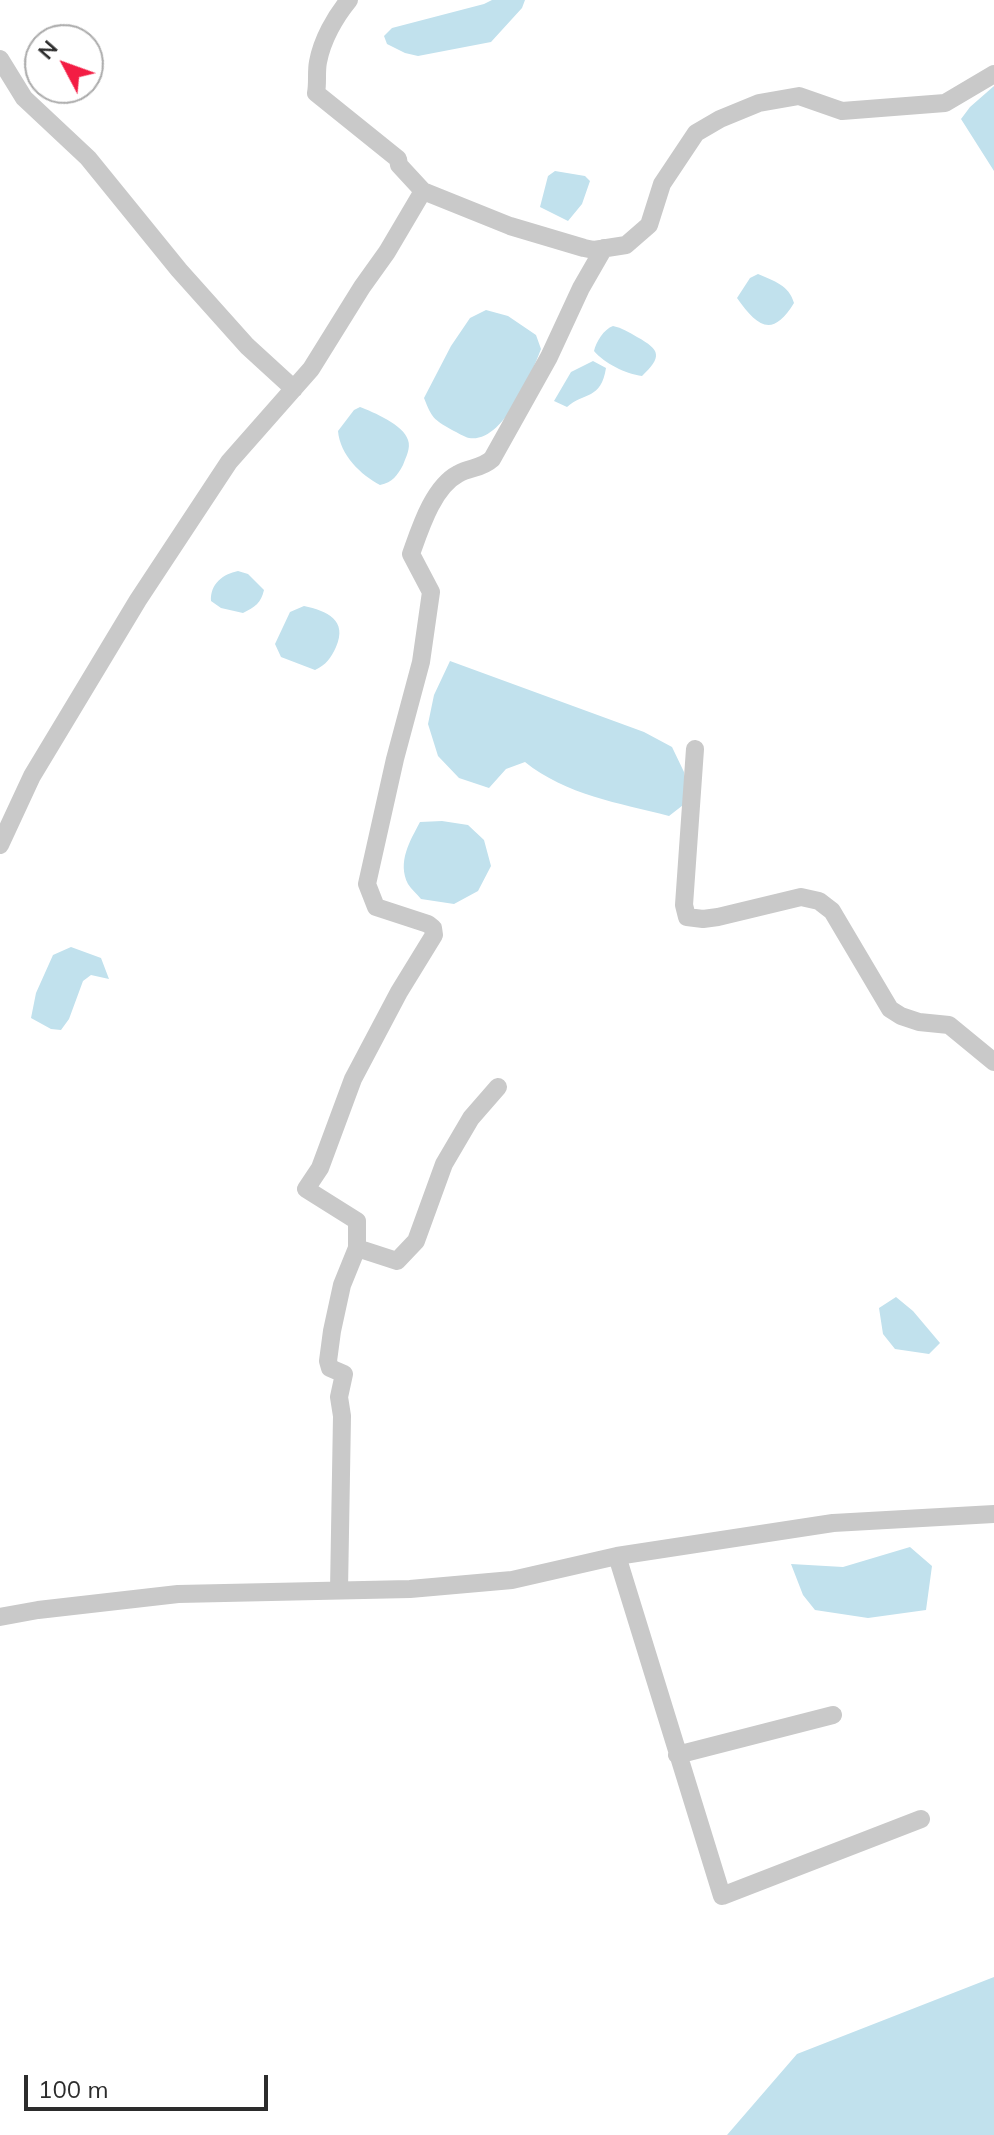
<!DOCTYPE html>
<style>
body{margin:0}
#map{position:relative;width:994px;height:2135px;overflow:hidden;background:#fff;font-family:Mulish,sans-serif}
canvas{display:block}
.north{position:absolute;left:24px;top:24px;width:80px;height:80px;box-sizing:border-box;background:#fff;border:2px solid #ababab;border-radius:50%;rotate:311deg;font-size:22px;font-weight:700;line-height:32px;text-align:center;color:#2c2c2c}
.north::after{content:'';display:block;margin:auto;width:28px;height:36px;background:#f31d44;clip-path:polygon(50% 0,100% 100%,50% 72%,0 100%)}
.scale{position:absolute;left:24px;top:2075px;width:244px;height:36px;box-sizing:border-box;border:4px solid #2c2c2c;border-top:0;padding-left:10px;font-size:24px;line-height:28px;white-space:nowrap;color:#2c2c2c;-webkit-text-stroke:6px #fff;paint-order:stroke}
</style>
<div id="map">
<canvas width="994" height="2135"></canvas>
<div class="north">N</div>
<div class="scale">100 m</div>
</div>
<script>
const ctx = document.querySelector('canvas').getContext('2d');
ctx.lineJoin = 'round';
function paint(path, color) {
  ctx.fillStyle = color;
  ctx.fill(path, 'evenodd');
}
function trace(path, color, width, dash) {
  ctx.strokeStyle = color;
  ctx.lineWidth = width;
  ctx.lineCap = dash ? 'butt' : 'round';
  ctx.setLineDash(dash || []);
  ctx.stroke(path);
}
paint(new Path2D(`
 M492,0H525L522,8L491,42L418,56L405,53L387,44L384,36L392,28L484,4Z
 M994,86V171L961,119L970,107Z
 M555,171L585,176L590,181L582,204L568,221L540,207L548,176Z
 M758,274C774,281 789,285 794,303C772,339 757,326 737,298L750,278Z
 M486,310L508,316L536,335L541,349C532,373 503,444 469,438C464,437 457,432 452,430C433,419 432,418 424,398L451,346L470,318Z
 M613,326C622,328 629,332 637,337C661,350 662,357 642,376C626,374 604,363 594,351C596,342 604,329 613,326Z
 M593,361L606,368C601,400 584,392 567,407L554,401L571,372Z
 M360,407C373,412 404,425 408,440C411,448 406,457 403,465C397,476 393,482 380,485C361,475 340,455 338,431L354,410Z
 M238,571L248,574L264,590C261,603 255,607 243,613L221,608L211,601C210,584 223,574 238,571Z
 M304,606C327,611 348,620 336,647C331,658 326,665 315,670L281,657L275,644L290,612Z
 M450,661L644,732L672,747L684,772L687,802L669,816C619,803 566,795 525,762L506,769L489,788L459,778L438,756L428,724L434,695Z
 M442,821L468,825L484,840L491,866L478,891L454,904L421,899C417,894 411,889 408,884C397,862 410,841 420,822Z
 M71,947L101,958L109,979L91,975L83,981L69,1019L61,1030L51,1029L31,1018L36,993L53,955Z
 M896,1297L913,1311L940,1343L929,1354L895,1349L883,1334L879,1308Z
 M910,1547L932,1566L926,1610L868,1618L815,1610L803,1595L791,1564L843,1567Z
 M994,1977V2135H727L797,2054Z`), '#c1e1ed');
trace(new Path2D(`
 M0,59L24,98L88,158L179,270L247,346L294,389
 M423,191L510,226L584,248L594,250L626,245L649,225L662,184L696,133L720,119L759,103L799,96L842,111L945,103L994,74
 M695,749L684,905L687,917L703,919L718,917L801,897L819,901L832,911L890,1009L901,1016L919,1022L949,1025L994,1062
 M0,845L32,776L138,600L229,462L311,369L362,287L387,252L423,191L399,165L398,159L316,93C318,82 316,72 318,62C322,40 335,17 349,0
 M357,1248L397,1261L416,1241L444,1164L471,1118L498,1087
 M617,1556L722,1896L921,1819
 M339,1590L342,1416L339,1397L344,1374L330,1368L328,1361L332,1331L342,1285L357,1248V1221L306,1189L320,1168L353,1079L399,992L434,935L433,928L428,924L376,907L367,884L395,759L421,662L431,592L411,554C420,529 433,487 458,474C470,467 481,469 492,459L549,357L581,288L604,248
 M0,1617L38,1610L178,1594L410,1589L512,1580L617,1556L833,1523L994,1514
 M677,1755L833,1715`), '#c9c9c9', 18);
</script>
